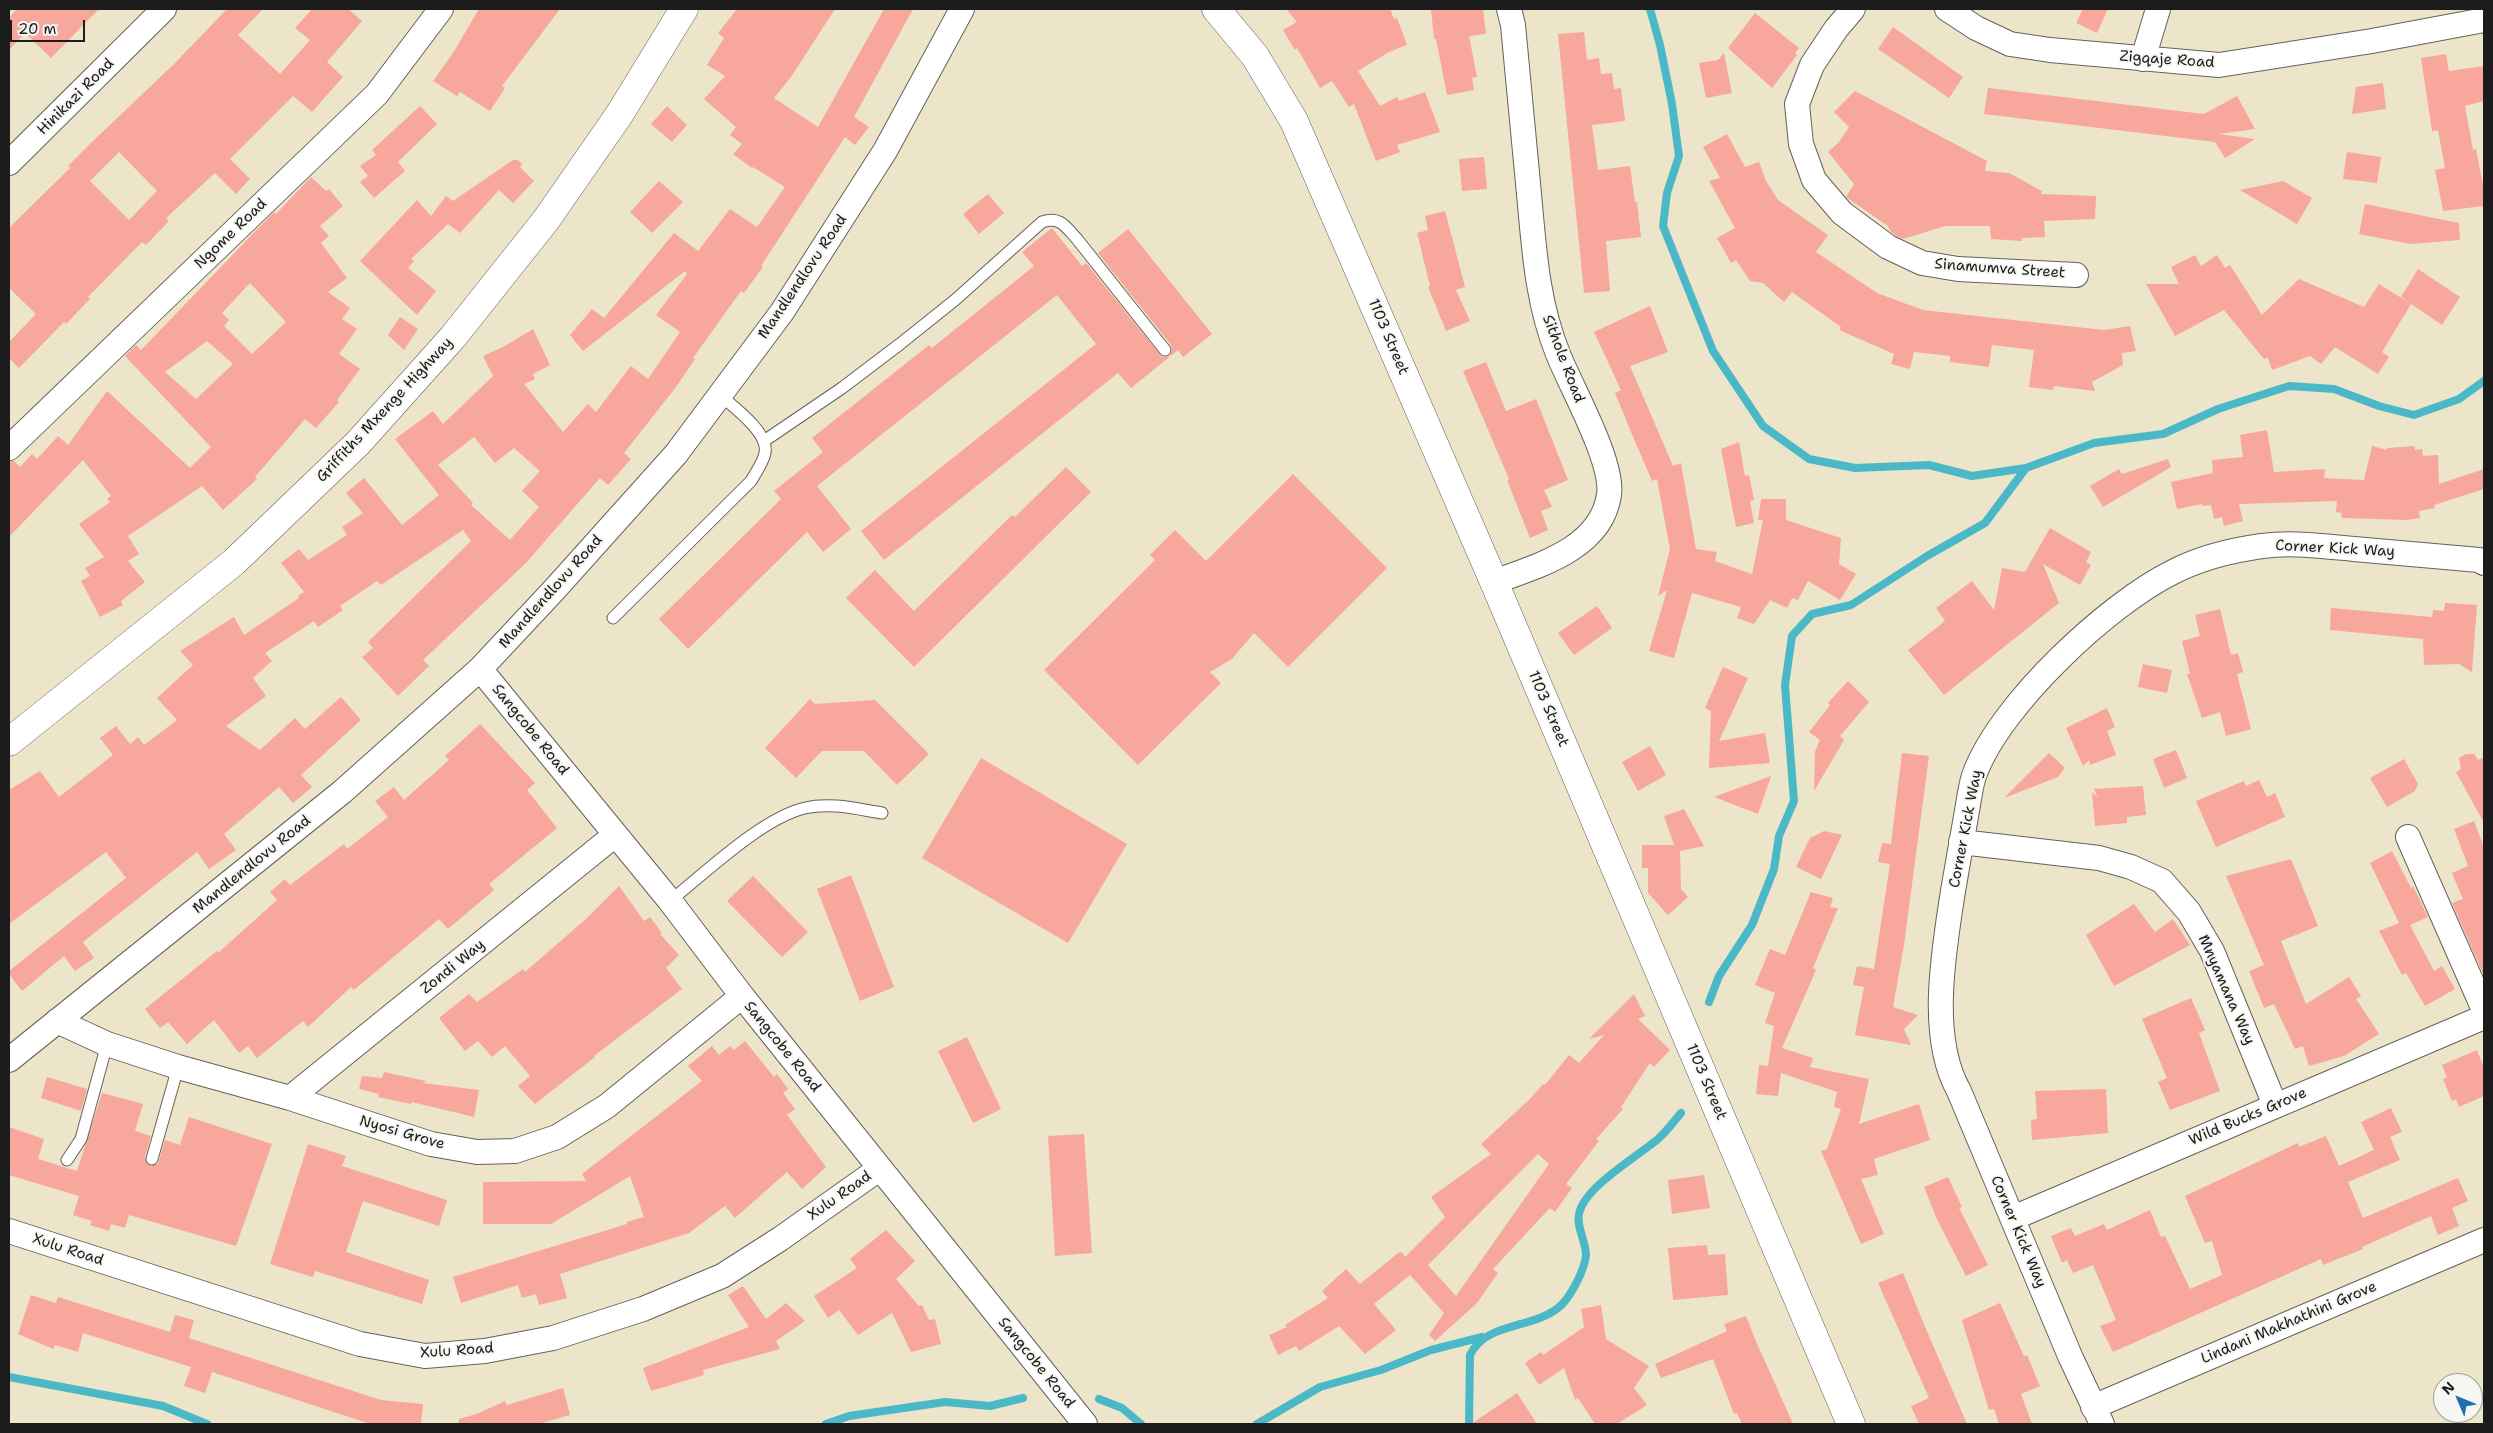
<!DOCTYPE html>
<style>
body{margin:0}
#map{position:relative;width:2493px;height:1433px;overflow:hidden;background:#ede5ca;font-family:"Shantell Sans",sans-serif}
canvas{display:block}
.frame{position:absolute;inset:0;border:10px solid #1c1c1c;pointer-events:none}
.north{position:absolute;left:2433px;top:1373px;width:50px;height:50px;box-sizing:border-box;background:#f6f6f2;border:1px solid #9f9f9c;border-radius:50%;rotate:315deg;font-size:14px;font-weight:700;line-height:20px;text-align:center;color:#1c1c1c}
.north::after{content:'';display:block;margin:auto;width:18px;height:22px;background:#1f6fb2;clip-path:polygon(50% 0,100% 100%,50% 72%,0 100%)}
.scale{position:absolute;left:10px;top:20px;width:75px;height:22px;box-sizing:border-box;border:2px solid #1c1c1c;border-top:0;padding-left:6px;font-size:15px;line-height:18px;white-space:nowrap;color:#1c1c1c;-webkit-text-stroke:4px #f6f6f2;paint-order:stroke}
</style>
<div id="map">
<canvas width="2493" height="1433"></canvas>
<div class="frame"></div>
<div class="north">N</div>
<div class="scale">20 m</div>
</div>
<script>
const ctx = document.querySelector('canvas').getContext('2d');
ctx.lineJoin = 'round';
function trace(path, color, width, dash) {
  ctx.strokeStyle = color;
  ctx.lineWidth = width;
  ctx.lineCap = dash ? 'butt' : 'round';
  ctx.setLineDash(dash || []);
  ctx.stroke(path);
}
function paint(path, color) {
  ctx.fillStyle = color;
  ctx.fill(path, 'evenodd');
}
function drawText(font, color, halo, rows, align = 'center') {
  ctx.font = font + ' "Shantell Sans",sans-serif';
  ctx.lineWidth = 4;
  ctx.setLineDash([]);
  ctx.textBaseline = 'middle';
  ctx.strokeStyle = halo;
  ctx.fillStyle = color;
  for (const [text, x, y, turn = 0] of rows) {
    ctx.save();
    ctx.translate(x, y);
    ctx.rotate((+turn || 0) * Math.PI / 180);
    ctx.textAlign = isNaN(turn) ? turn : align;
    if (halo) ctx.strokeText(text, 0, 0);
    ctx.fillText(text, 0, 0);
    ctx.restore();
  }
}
trace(new Path2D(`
 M1650,9L1660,45L1672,104L1679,156L1667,193L1663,226L1713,351L1763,426L1809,459L1855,468L1929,465L1972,476L2026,468L2094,443L2163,434L2218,409L2289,386L2334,389L2379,406L2414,415L2459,399L2484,381
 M1709,1002L1719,976L1752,925L1774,869L1779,836L1794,801L1785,685L1792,636L1812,614L1851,605L1927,556L1985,523L2026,468
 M9,1377L163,1406L207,1424
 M1099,1399L1122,1408L1141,1424
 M826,1424L849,1416L945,1402L990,1406L1023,1398
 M1257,1424L1320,1387L1381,1370L1431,1350L1482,1337
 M1469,1424L1470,1355C1486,1322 1531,1329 1558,1308C1570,1299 1585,1269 1586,1255C1586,1242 1576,1226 1579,1214C1584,1187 1638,1156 1658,1139C1667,1131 1674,1121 1681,1113`), '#4bb8c7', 8);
paint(new Path2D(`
 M17,9H99L51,58L25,33L9,50V18Z
 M227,9H263L238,35L280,74L310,40L295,28L312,9H348L362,21L327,62L343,77L312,112L293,96L230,159L250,179L236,194L215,173L166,218L169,221L146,245L142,242L88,297L90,299L66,324L64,322L19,368L9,358V342L36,314L9,288V228L70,168L68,166L93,141L174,64ZM119,152L157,191L129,220L90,181Z
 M479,9H560L502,86L505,88L490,111L460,92L457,96L433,81L453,53Z
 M737,9H835L791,77L774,98L818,127L884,9H913L854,117L869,127L855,145L845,137L761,266L763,267L744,293L741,291L693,358L695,359L676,387L624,453L631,459L608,485L600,478L525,564L423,660L429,666L398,696L362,657L373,648L368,642L471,541L463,530L381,585L377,581L340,606L343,610L318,627L314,621L265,653L272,661L253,678L266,696L226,726L260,750L295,718L305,729L341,697L361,720L301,775L312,787L293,803L279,787L224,834L236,850L209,869L197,852L83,942L94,958L75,971L64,956L22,991L9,974V971L126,878L106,852L9,924V790L40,771L59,797L113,755L100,738L116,726L130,744L138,737L144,745L177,720L157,698L193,665L180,651L234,617L244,635L299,598L298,596L304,592L281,563L299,549L308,560L347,535L342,527L363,513L346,493L364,478L402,525L439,495L395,439L433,411L443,424L493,376L483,356L503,347L533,329L550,365L533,374L535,379L524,384L563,432L588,404L596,412L631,366L648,379L680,332L656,315L687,274L685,271L583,351L570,335L592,309L604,318L674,233L698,251L730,209L757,227L785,187L753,167L752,168L733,154L742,144L730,135L736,127L704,99L725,76L707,65L724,38L718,33ZM474,437L495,463L514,448L540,471L522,491L539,507L510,540L471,505L473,503L438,465Z
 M1286,9H1390L1394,19L1397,18L1407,45L1389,52L1358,71L1380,106L1397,97L1399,101L1425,92L1440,132L1397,145L1400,152L1376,161L1354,104L1349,107L1332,81L1320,88L1297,48L1295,50L1283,30L1297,22Z
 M1431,9H1483L1486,34L1469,36L1477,77L1472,78L1474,90L1447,95L1436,39H1434Z
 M2083,9H2108L2097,33L2076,23Z
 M1755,13L1799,48L1795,53L1797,55L1772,88L1728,48Z
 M1893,27L1963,77L1949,98L1878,49Z
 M1584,32L1587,60L1599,58L1601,74L1612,73L1614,89L1621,88L1625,121L1592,125L1598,170L1630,166L1635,202H1637L1641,237L1606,241L1610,291L1584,293L1558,34Z
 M1724,53L1732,93L1706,98L1699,63L1718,60Z
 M2446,54L2449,71L2484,66V101L2465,106L2473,150L2476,149L2484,190V206L2443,211L2435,170L2445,168L2438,130L2432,131L2421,58Z
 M2383,83L2386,109L2352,114L2356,87Z
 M1988,88L2204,114L2237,96L2255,129L2219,134L2255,139L2225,158L2215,142L1984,114Z
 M1855,91L1987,161L1985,171L2009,173L2042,191L2041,194L2096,196L2095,219L2044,221L2045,237L2022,238V241L1991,239L1990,226H1945L1903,239L1895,235L1890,231L1888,226L1846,197L1854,184L1828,152L1839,142L1849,127L1834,112Z
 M420,106L437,124L398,162L405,171L374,198L360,182L368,176L360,166L376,155L372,150Z
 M667,106L687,125L672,142L651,124Z
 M1727,134L1745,167L1759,162L1766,181L1778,200L1828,235L1816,252L1877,293L1923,310L2104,330L2130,326L2136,351L2122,353L2123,365L2092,382L2095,391L2054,386L2053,390L2029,387L2034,350L1992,345L1989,367L1950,362V356L1914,352L1910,369L1891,364L1894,354L1839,330L1841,327L1792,292L1784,302L1763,283L1750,281L1736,260L1731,263L1717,238L1735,228L1709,181L1720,178L1703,147Z
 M2347,152L2381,157L2377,183L2343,179Z
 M1484,157L1487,189L1462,191L1459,159Z
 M513,160H518L522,164L520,167L534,181L513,203L499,190L460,233L448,224L411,259L414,261L408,268L436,291L417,315L360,261L417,200L431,216L446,196L453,201Z
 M311,177L326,191L329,189L343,206L320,226L329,236L321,243L347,278L328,292L350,308L342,319L357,329L339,354L360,369L337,400L339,402L316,428L305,419L255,477L257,479L223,510L202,486L128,536L139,554L128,561L145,582L121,601L123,605L100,617L81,581L90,576L85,568L104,557L79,524L110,502L107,499L111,496L83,460L9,537V461H14L20,467L32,454L37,459L58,436L68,445L107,391L190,468L211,447L125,356L136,345L141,350L271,215L274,212L276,214ZM250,283L286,322L252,354L224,326L229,320L222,313ZM207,341L233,364L196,399L165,372Z
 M659,181L683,202L652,233L630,212Z
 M2283,181L2312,198L2297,224L2240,190Z
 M988,194L1004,213L979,234L963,214Z
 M2365,204L2459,223L2460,240L2410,244L2359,234Z
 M1445,211L1465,287L1456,290L1470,321L1446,331L1428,287L1430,286L1417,233L1428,230L1425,216Z
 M1052,228L1082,266L1086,263L1162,357L1170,356L1172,349L1171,345L1098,253L1128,229L1212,334L1183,357L1178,350L1131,388L1118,373L884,560L861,531L1096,344L1057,295L817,486L851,529L823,552L807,532L688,649L659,619L781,499L774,491L823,452L812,438L929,345L932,348L1034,266L1022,252Z
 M2195,255L2201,266L2217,255L2225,268L2230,265L2262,315L2299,279L2364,307L2379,284L2411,304L2382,352L2389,357L2378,374L2335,347L2321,364L2310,356L2272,370L2268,358L2264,359L2224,310L2175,336L2146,284H2179L2171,267Z
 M2418,269L2460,297L2442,325L2401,297Z
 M1650,306L1668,352L1630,366L1673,466L1681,463L1696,549L1717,552L1715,561L1752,574L1763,520H1758L1761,499H1786V520L1841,538L1839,564L1856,574L1840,600L1808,581L1798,600L1792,598L1787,608L1770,600L1754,624L1737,618L1741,607L1692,593L1674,658L1649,651L1667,590L1658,596L1670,549L1657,479L1652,481L1631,432L1615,393L1621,390L1594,332Z
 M400,317L418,329L404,350L388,335Z
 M1486,362L1506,411L1536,399L1568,480L1544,490L1552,507L1541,511L1548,530L1530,538L1507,480L1509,479L1463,371Z
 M2267,430L2274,472L2325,469L2324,478L2364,480L2372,446L2387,450V448L2414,446L2415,450L2422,449L2423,456L2438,455L2439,484L2484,469V489L2434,505L2435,508L2419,511L2420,518L2407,520L2344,518L2341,517L2342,513L2336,512L2337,501L2239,504L2243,521L2224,526L2222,517L2214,519L2211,505L2202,506V504L2177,509L2171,482L2213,473L2212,460L2243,457L2240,435Z
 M1739,442L1745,476L1749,475L1754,500L1750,501L1754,523L1736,527L1721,449Z
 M2168,459L2171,467L2103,507L2090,486L2119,469L2122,474Z
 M1066,467L1091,492L914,667L846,598L875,570L914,611L1012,515L1015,517Z
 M1293,474L1387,568L1288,667L1254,633L1232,659L1210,672L1221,683L1138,765L1044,670L1155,560L1150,555L1175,530L1206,561Z
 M2050,528L2091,552L2086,562L2091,565L2080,585L2043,564L2059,603L1944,695L1908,650L1945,621L1936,608L1972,581L1994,610L2002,568L2025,572Z
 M2445,603L2477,605L2472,672L2459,664L2424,665L2423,639L2330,630L2331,608L2432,617L2433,610L2444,611Z
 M1597,606L1612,628L1574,655L1558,633Z
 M2220,609L2231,655L2238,653L2243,672L2237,674L2251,729L2226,736L2220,712L2202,718L2187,674H2190L2182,641L2200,636L2195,615Z
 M2143,664L2172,670L2167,693L2138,687Z
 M1723,667L1748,678L1719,741L1765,733L1770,763L1709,768L1711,711L1705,708Z
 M1848,681L1869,702L1840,736L1844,740L1814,791L1815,752L1820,740L1809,732L1830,705L1828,703Z
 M810,699L815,704L875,700L929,754L897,785L864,751H822L796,778L765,748Z
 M2107,708L2115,727L2107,731L2116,755L2090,765L2089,760L2083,766L2066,728Z
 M480,724L535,783L527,790L557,828L489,884L494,890L448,929L439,919L354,990L351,987L308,1027L303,1021L257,1058L248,1046L239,1053L214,1020L187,1044L168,1022L160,1028L145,1009L217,951L218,953L277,900L270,892L285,879L290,885L344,844L347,849L388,817L375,801L394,787L404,800L449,760L445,756Z
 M1650,746L1666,775L1638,791L1622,762Z
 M2176,750L2187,778L2164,788L2153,759Z
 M1902,753L1929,756L1904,945L1893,1007L1918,1015L1904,1029L1911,1045L1855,1035L1864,987L1853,985L1857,966L1874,969L1890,864L1878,862L1882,843L1891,844Z
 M2049,753L2065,768L2058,777L2004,798Z
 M2466,754H2474L2478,760L2484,757V823L2456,772L2461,769L2459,758Z
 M981,758L1127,844L1068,943L922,858Z
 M2404,759L2418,784L2415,791L2387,807L2370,778Z
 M1771,776L1758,814L1714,797Z
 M2259,780L2267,797L2275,793L2285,817L2216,847L2196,801L2244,781L2246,786Z
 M2143,786L2146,815L2127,817V823L2095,826L2092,792L2098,797L2094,789Z
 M1684,809L1704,846L1680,851L1681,889L1688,897L1668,915L1648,893V868H1642V845H1674L1664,816Z
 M2474,821L2484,847V976L2452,903L2463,899L2452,873L2468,866L2454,829Z
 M1824,831L1842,835L1821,879L1796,867L1810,838Z
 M2392,851L2411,888L2413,886L2428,917L2410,925L2434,971L2442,966L2455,989L2425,1006L2406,973L2402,975L2379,931L2399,923L2370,863Z
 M2291,859L2318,926L2281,941L2306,1004L2349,977L2361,996L2356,999L2379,1034L2344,1056L2309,1066L2303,1046L2295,1049L2274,1004L2264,1008L2249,971L2264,965L2226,876Z
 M851,875L894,987L860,1001L817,889Z
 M753,876L808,932L782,957L727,901Z
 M619,886L644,921L650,917L662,933L660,934L679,955L666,968L682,989L594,1056L595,1057L535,1104L518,1086L530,1076L505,1046L492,1057L478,1041L465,1051L439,1018L469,994L477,1002L523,969L525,972L587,918Z
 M1811,892L1833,898L1830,907L1838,908L1813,968L1816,970L1782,1048L1813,1058L1810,1067L1869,1079L1859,1124L1919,1104L1930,1140L1874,1159L1878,1175L1861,1179L1884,1234L1861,1244L1821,1151L1827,1149L1841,1109L1834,1107L1837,1092L1781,1073L1778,1096L1756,1094L1759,1065L1768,1066L1774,1026L1765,1023L1775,993L1755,985L1770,949L1785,955Z
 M2134,904L2155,932L2173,919L2190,945L2114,986L2086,935Z
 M1634,994L1645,1016L1638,1019L1670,1050L1654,1067L1650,1063L1621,1107L1623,1109L1596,1139L1599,1141L1566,1184L1572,1188L1555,1212L1550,1208L1493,1269L1498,1273L1477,1303L1435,1341L1429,1335L1444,1313L1410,1275L1374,1304L1396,1330L1365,1354L1339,1326L1299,1351L1296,1346L1278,1355L1269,1335L1287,1327L1285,1325L1328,1298L1322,1291L1346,1269L1360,1284L1398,1253L1402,1252L1405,1257L1445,1217L1431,1197L1491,1154L1481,1144L1530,1099L1543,1084L1545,1085L1569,1055L1579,1063L1604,1035L1589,1039ZM1538,1154L1549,1164L1456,1296L1428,1265Z
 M2191,998L2205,1030L2199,1033L2220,1091L2170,1110L2158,1082L2167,1078L2142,1019Z
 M967,1037L1001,1109L973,1123L938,1051Z
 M745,1041L774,1077L777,1074L788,1089L783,1093L795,1109L787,1115L826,1167L802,1189L787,1172L735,1218L725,1206L689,1233L560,1274L567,1298L539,1305L536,1294L522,1298L518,1285L461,1303L453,1277L627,1224V1222L644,1217L630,1176L551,1224H483V1182L586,1181L582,1174L702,1081L688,1066L712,1046L719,1055L730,1046L734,1050Z
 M2477,1050L2484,1068V1096L2459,1107L2456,1099L2452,1101L2443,1079L2447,1077L2442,1065Z
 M384,1072L426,1081L423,1083L479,1090L474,1117L412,1102L411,1104L378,1097L379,1094L359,1089L362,1076L382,1078Z
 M47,1077L87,1089L81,1111L41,1098Z
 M2106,1089L2108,1133L2032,1140L2031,1120L2037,1119L2035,1091Z
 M102,1093L143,1104L135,1131L151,1136L145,1157L150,1166L158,1164L165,1140L180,1145L189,1117L272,1144L236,1246L129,1215L125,1228L111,1224L109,1231L90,1225L92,1221L73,1215L79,1196L9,1175V1127L44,1139L38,1159L77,1171Z
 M2391,1108L2402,1132L2390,1137L2400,1160L2348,1182L2363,1218L2458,1178L2468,1201L2452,1208L2459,1226L2438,1235L2431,1216L2362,1247L2363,1249L2323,1265L2321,1259L2113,1352L2100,1326L2116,1320L2093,1265L2073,1273L2067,1260L2062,1263L2051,1236L2071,1228L2075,1236L2104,1224L2107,1230L2150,1210L2161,1237L2165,1236L2190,1289L2222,1275L2212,1241L2205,1243L2185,1196L2298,1143L2299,1147L2326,1136L2339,1166L2374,1150L2361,1122Z
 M1084,1134L1092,1253L1055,1256L1048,1136Z
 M308,1144L346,1156L342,1166L447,1200L439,1226L363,1201L346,1252L429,1280L422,1304L315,1271L313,1277L270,1264Z
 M1704,1175L1710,1208L1672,1214L1668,1180Z
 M1948,1177L1962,1207L1959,1208L1988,1265L1966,1276L1936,1217L1924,1187Z
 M886,1230L915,1261L896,1279L919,1306L922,1305L929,1320L935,1319L941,1344L911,1352L892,1313L858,1335L839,1310L828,1318L814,1296L857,1268L850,1259Z
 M1707,1245L1708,1255L1725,1254L1728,1295L1673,1300L1668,1248Z
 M1903,1273L1926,1329L1967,1424H1919L1911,1406L1929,1398L1878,1283Z
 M743,1286L766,1319L786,1303L805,1321L776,1341L780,1349L703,1370L704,1375L651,1391L643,1368L749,1327L728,1295Z
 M31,1295L56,1303L58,1297L170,1332L175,1315L194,1320L189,1338L381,1400L423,1404L421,1424H370L212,1372L205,1393L184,1386L191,1367L83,1333L78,1352L55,1345L53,1349L18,1334Z
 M2000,1303L2024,1356L2027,1355L2040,1386L2021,1394L2032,1424H1999L1994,1409L1989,1410L1962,1320Z
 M1601,1305L1606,1339L1649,1366L1634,1388L1647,1405L1617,1424H1595L1578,1398L1575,1400L1564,1368L1539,1385L1525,1363L1541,1352L1543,1355L1584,1327L1581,1309Z
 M1746,1316L1755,1339L1793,1424H1742L1737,1413L1734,1414L1713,1359L1661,1378L1655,1364L1727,1331L1724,1324Z
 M563,1388L570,1415L538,1424H455L459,1422V1419L479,1413L505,1401L507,1405Z
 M1517,1393L1537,1424H1471Z`), '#f7a79c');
const service = new Path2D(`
 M764,441L842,388L900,344L955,300L1042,222C1060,216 1065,226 1077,239L1165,350
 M613,618L751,481C756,472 763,463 765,453C769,433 735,408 721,396
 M670,901C705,873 762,818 805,808C830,802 857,809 882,813
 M152,1159L178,1067
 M67,1160L81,1139L107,1044`);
const minor = new Path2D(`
 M1853,9L1836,29L1812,65L1797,104L1801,144L1814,180L1842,213L1888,247L1922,263L1958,269L2076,275
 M1947,9L1976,28L2010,44L2050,50L2219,65L2372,41L2484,20
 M2143,59L2158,9
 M9,163L164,9
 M9,448L377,94L441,9
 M1494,582C1537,566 1601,549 1609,495C1614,462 1571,387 1558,354C1537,302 1534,248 1529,194C1524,138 1518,81 1513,25L1509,9
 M480,669L670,901L742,996L1085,1424
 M2408,837L2484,1010
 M1961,842L2099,858L2131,867L2162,881L2189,912L2212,951L2275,1105
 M57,1021L107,1044L178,1067L290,1098L431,1144L477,1152L515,1151L557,1137L607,1106L742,996
 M9,1060L342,792L480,669L554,590L676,454L782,312L885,151L962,9
 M290,1098L615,835
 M2013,1218L2484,1017
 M9,1231L360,1344L425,1356L485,1351L553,1338L643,1309L722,1276L780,1239L879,1169
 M2093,1407L2484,1240
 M2102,1424L2070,1356L1959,1091C1928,1037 1944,950 1953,891C1958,862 1963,833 1968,805C1970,794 1971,783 1975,773C2001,704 2108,604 2173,572C2200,558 2233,550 2262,546C2292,542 2324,546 2354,549C2396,553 2437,556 2479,560L2484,563`);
const tertiary = new Path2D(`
 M1216,9L1255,56L1294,121L1494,582L1851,1424
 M9,742L234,562L358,443L453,337L546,220L619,115L684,9`);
trace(service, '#656259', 13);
trace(minor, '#656259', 26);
trace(tertiary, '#656259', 29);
trace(service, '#fff', 11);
trace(minor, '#fff', 24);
trace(tertiary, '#fff', 28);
drawText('15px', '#1c1c1c', '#f6f6f2', [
 ["Zigqaje Road",2167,60,4],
 ["Hinikazi Road",76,97,-45],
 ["Ngome Road",231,234,-44],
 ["Sinamumva Street",2000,269,4],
 ["Mandlendlovu Road",803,277,-56],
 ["1103 Street",1388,337,67],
 ["Sithole Road",1563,359,69],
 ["Griffiths Mxenge Highway",385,410,-47],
 ["Corner Kick Way",2335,549,3],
 ["Mandlendlovu Road",551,592,-48],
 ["1103 Street",1548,709,67],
 ["Sangcobe Road",530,730,51],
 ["Corner Kick Way",1966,829,-79],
 ["Mandlendlovu Road",252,865,-39],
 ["Zondi Way",453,967,-39],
 ["Mnyamana Way",2226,990,66],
 ["Sangcobe Road",782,1047,51],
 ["1103 Street",1706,1082,67],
 ["Wild Bucks Grove",2248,1117,-23],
 ["Nyosi Grove",402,1133,16],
 ["Xulu Road",840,1196,-35],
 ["Corner Kick Way",2018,1232,67],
 ["Xulu Road",68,1250,18],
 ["Lindani Makhathini Grove",2289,1323,-23],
 ["Xulu Road",457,1351,-4],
 ["Sangcobe Road",1036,1363,51]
]);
</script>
